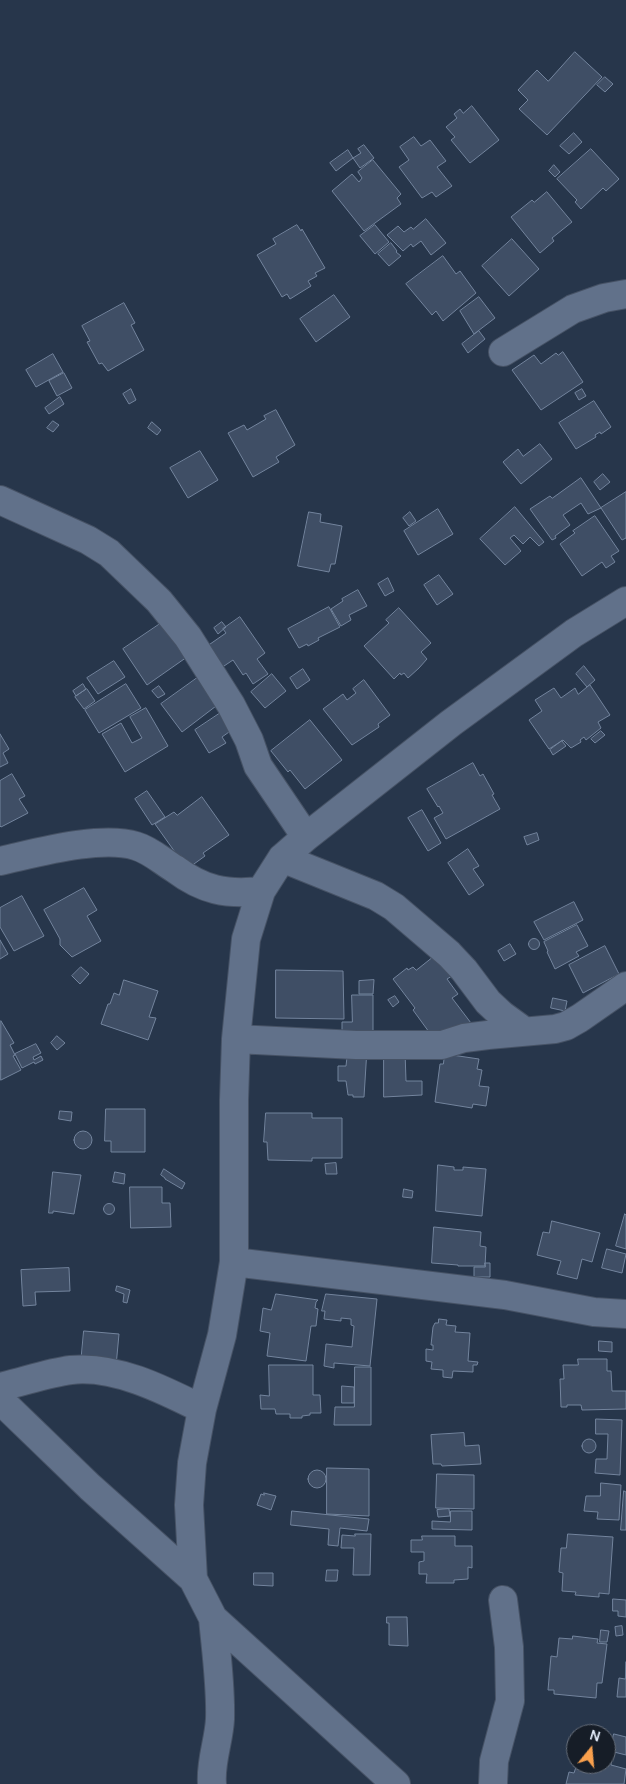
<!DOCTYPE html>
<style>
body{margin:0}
#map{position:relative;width:626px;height:1784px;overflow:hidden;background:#27364b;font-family:Manrope,sans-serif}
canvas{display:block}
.north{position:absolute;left:566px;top:1724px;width:50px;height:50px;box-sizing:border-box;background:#161d27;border:1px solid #676f7b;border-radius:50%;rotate:17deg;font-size:14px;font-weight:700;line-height:20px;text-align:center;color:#e1eaf8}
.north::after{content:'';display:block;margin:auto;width:18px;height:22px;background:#f9a04d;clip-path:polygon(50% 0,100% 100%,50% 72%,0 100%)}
</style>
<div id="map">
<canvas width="626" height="1784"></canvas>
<div class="north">N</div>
</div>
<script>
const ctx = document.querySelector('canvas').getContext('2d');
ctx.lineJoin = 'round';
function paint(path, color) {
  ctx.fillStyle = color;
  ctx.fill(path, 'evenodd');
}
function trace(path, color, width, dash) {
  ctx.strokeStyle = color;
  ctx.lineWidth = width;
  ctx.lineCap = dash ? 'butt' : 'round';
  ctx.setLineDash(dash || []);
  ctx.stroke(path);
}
const building = new Path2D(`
 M575,52L602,77L547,135L519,109L528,100L518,90L537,70L548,81Z
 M605,77L613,84L605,92L597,85Z
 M472,106L499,140L470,163L451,140L455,137L446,127L457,118L454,114L460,109L463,113Z
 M574,133L582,142L569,154L560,146Z
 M414,137L421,146L430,140L446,161L437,167L452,186L436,197L432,192L422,198L399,167L409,160L400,147Z
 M364,145L374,158L360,168L353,158L361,153L358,149Z
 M591,149L619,179L606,191L603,188L581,209L575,202L577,200L557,179Z
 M348,150L353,158L336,171L330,163Z
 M373,160L401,194L397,198L401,204L364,231L332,191L352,174L359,182L362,178L358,172Z
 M554,165L560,172L555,177L549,171Z
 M547,192L572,222L552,238L554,241L540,253L511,217L532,200L534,202Z
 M426,219L446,243L431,255L421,241L413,247L411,244L403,251L387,235L398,226L404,232L411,227L413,229Z
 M297,225L301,231L302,229L325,268L315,273L317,276L308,281L311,286L290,299L287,294L282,297L257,255L276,244L273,239Z
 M375,225L389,242L375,254L360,236Z
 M512,239L539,269L509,296L482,266Z
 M391,243L397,251L396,252L401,256L389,266L378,254Z
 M443,256L456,274L460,271L476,293L443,321L436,311L432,315L406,284Z
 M334,295L350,317L316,342L300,319Z
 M479,297L495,318L474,334L460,311Z
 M124,303L135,323L131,325L144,350L108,371L102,363L99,364L87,342L90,341L82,326Z
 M479,331L485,339L468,353L462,344Z
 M563,352L583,382L541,410L512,370L534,355L541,364L556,353L558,355Z
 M53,354L63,372L36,387L26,370Z
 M64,373L72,388L57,396L49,381Z
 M131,389L136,400L129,404L123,394Z
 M582,389L586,396L579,400L575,393Z
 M60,397L64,404L49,414L45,408Z
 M594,401L611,427L601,434L600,432L595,435L596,437L576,449L559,423Z
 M276,410L295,445L276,457L279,462L253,477L228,433L244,425L247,430L266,419L264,416Z
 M53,421L59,425L53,432L47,428Z
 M152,422L161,430L157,435L148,428Z
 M540,444L552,459L521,484L503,462L518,449L523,456Z
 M200,451L218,480L188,498L170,468Z
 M603,474L610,482L600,490L594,482Z
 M581,478L601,508L588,514L581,503L563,515L570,525L555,536L556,538L552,540L530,509L550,496L552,498Z
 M626,492V538L622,540L601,508Z
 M515,507L544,542L539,546L530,537L523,544L514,535L510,538L521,551L505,565L480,539Z
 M438,509L453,534L418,555L404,531Z
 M309,512L321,514L320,522L342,526L335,564H331L329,572L298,566Z
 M410,512L416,521L409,526L403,518Z
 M595,516L619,551L611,556L615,562L606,568L602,562L582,576L560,544L575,533L573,531Z
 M439,575L453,594L437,605L424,585Z
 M388,578L394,591L385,596L378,584Z
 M358,590L367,606L349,615L351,620L341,626L331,609L343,601L342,599Z
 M329,607L340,627L318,638L319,640L308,646L307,644L299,648L288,629Z
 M399,608L431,643L421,652L427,659L419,668L408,678L404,673L401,675L400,673L394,679L364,646L389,623L386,620Z
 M240,617L265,653L257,659L268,674L253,684L246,673L243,675L233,660L215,672L200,651L226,633L223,629Z
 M222,622L226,627L218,634L214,628Z
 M160,624L187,657L147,685L123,649Z
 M114,661L125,677L98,694L87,678Z
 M584,666L595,680L587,687L576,674Z
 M303,669L310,680L297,689L290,678Z
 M272,674L286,691L265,708L251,692Z
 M200,676L220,703L182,732L161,704Z
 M364,680L390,715L378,724L379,727L352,745L323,709L343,694L347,700L356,693L353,689Z
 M83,684L86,689L76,696L73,691Z
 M126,684L141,708L99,733L85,710Z
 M590,685L610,715L598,722L601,728L586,740L584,737L580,740L581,742L571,748L563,740L549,749L529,720L542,711L535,700L554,688L561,698L575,688L578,694Z
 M159,686L165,694L158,698L152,691Z
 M87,689L95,701L84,709L75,697Z
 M146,708L168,746L125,772L102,734L121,723L132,743L142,738L130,717Z
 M225,710L236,727L222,737L226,743L209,753L195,730Z
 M310,720L342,760L305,789L290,770L288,772L271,751Z
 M601,731L605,735L595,743L591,739Z
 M0,734L9,749L3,753L8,763L0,767Z
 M562,741L566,746L553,755L550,750Z
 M473,763L480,776L483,774L494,794L492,795L500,809L446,839L434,818L443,813L439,806L438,807L427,789Z
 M12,774L25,796L19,799L28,813L1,827L0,826V781Z
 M147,791L165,817L152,825L135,799Z
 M202,797L229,835L203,853L205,856L187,869L155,824L174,812L177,815Z
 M422,810L441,843L428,851L408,818Z
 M537,833L539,840L527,845L524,837Z
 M468,849L479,866L473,869L484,885L469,895L448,863Z
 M84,888L97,910L87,916L101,941L72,957L60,945V939L44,910Z
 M22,896L44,936L14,951L0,927V908Z
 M574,902L583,920L544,940L534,922Z
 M577,925L588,946L576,952L579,956L555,969L547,952L548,951L544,942Z
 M528.5 944a5.5 5.5 0 1 1 11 0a5.5 5.5 0 1 1-11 0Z
 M0,940L8,954L0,959Z
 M510,944L516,954L504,961L498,951Z
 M605,946L619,974L583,993L569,965Z
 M436,955L452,976L447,979L458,994L452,998L471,1023L460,1031L437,1043L413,1010L415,1008L393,979L407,968L408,970L413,967L416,970Z
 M81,967L89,974L80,984L72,976Z
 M276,970L343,971L344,1019L276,1018Z
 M124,980L158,991L149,1017L156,1018L148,1040L101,1024L108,1004H110L114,993L119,995Z
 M374,980L373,994H359V981Z
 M352,995H373V1042L342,1041V1022H352Z
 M395,996L399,1002L393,1007L388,1000Z
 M553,998L567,1001L565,1011L551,1008Z
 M1,1021L14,1043L10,1045L15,1055L13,1056L21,1070L1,1080Z
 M57,1036L65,1043L57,1050L51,1043Z
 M36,1044L41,1053L33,1057L34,1060L41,1056L43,1060L35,1064L34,1062L22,1068L15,1054Z
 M367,1049L364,1097H353V1095H348L346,1081H338V1066H346L347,1057Z
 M384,1051H405L406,1081H422V1095L384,1097Z
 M445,1054L479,1059L477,1069L482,1070L479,1086L489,1087L486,1106L473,1104L472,1108L435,1102L440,1064H443Z
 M106,1109H145V1152H111V1141H105Z
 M60,1111L72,1112L71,1121L59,1119Z
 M266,1113H312V1118H342V1158H312V1161L268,1160L267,1142H264Z
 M74 1140a9 9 0 1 1 18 0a9 9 0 1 1-18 0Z
 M336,1163L337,1174H326L325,1164Z
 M438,1165L454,1167V1170H463V1167L486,1169L482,1216L436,1211Z
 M164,1169L185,1183L182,1189L165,1179V1178L161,1175Z
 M53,1172L81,1175L74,1214L53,1211V1213H49Z
 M115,1172L125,1174L124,1184L113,1182Z
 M130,1187H162V1203H170L171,1227L131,1228Z
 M404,1189L413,1191L412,1198L403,1197Z
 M103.5 1209a5.5 5.5 0 1 1 11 0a5.5 5.5 0 1 1-11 0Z
 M625,1214L626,1215V1249L616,1246Z
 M552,1221L600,1233L592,1262L582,1259L577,1279L557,1274L561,1261L537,1255L543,1232L549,1233Z
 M434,1227L481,1232L480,1246L486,1247L485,1266H458V1265L432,1263Z
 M607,1249L626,1254L622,1273L602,1268Z
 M485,1263H490V1277H474V1267H485Z
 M69,1268L70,1291L35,1292L36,1305L23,1306L21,1270Z
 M117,1286L130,1290L127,1303L123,1302L124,1294L116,1291Z
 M276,1294L318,1300L316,1302L315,1308L318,1309L316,1326H311L306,1361L267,1356L270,1333L260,1331L263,1308L271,1310Z
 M326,1294L377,1299L370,1366L334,1363V1368L324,1366L326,1344L352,1347L354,1326L351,1325V1319L341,1318V1321L324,1319L325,1311H322Z
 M439,1319L447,1320L446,1325L456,1326L455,1332L470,1333L468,1361L478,1362L477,1365H473V1372L453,1371L452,1378L443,1377V1370L431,1369L432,1362L426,1361V1349L433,1350V1345H431L433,1327L435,1323H438Z
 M84,1331L119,1334L116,1366L81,1363Z
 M599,1341L612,1342V1352L599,1351Z
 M578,1359H607V1371H611L612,1391H626V1409L582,1410L581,1405H567V1407H561L560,1379H564L563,1365H578Z
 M269,1365H313V1395H320L321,1413H310V1415L302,1416V1418H290V1414H276L275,1409H261L260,1395L269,1396Z
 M355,1367H371V1425H334L335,1407H354Z
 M342,1386L354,1387V1403H342Z
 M596,1419L622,1420L620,1475L595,1473L596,1459H607L608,1434H596Z
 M464,1433L465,1446L479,1445L481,1464L442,1466L441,1464H433L431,1435Z
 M582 1446a7 7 0 1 1 14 0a7 7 0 1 1-14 0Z
 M327,1468L369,1469V1516L327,1514Z
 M308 1479a9 9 0 1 1 18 0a9 9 0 1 1-18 0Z
 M437,1474L474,1475V1509L436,1508Z
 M601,1483L621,1485L619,1520L597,1519L598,1512L584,1511L586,1496H600Z
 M624,1491L626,1492V1530H621Z
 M264,1493L276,1496L271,1510L257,1505L261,1494L264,1495Z
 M449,1509L450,1516L438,1517L437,1510Z
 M292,1511L369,1519L367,1531L340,1528L338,1546L328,1545L329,1529L291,1525Z
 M451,1511H472V1530L432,1529V1521L450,1522Z
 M355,1534H371L370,1575H353L354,1548H341L342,1535L355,1536Z
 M568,1534L613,1537L609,1594L599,1593V1597L575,1595L576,1592L562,1591L563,1573L559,1572L561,1548H566Z
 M422,1536H455V1546H472V1568L468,1567V1579L454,1580V1583H426L427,1574H419V1562L424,1561V1552H411V1540H422Z
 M327,1570H338L337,1581H326Z
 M254,1573H273V1586L254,1585Z
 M613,1599L626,1600V1617L618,1616V1611H613Z
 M387,1617H407L408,1646L389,1645V1623H387Z
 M622,1626L623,1635L616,1636L615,1627Z
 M601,1630L609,1631L607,1642H600Z
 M573,1636L598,1639L597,1643L607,1644L602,1683H597L596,1698L554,1694V1690H548L551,1656L557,1657L559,1638L572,1639Z
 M626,1662V1697H617L619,1678L625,1679Z
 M614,1734L626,1737V1755L610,1751Z
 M606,1760L611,1762V1765L626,1769L624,1784H566L569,1772L574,1773L577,1764H606Z`);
paint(building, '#3f4e65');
trace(building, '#73849d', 1);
const minor = new Path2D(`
 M503,352L573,309L604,298L626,294
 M0,500L88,540L109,553L159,601L188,637L231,705L249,740L258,766L306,837
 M282,858L376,896L394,907L449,954L464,970L488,1002L502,1015L524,1031
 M0,861C37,853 100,835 136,846C150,850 162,861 175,869C203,890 226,895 261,891
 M236,1039L356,1045H442L464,1038L488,1035L555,1029L566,1026L580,1018L626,986
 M234,1262L505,1295L594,1312L626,1314
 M0,1387C23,1382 47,1373 71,1370C115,1365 164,1390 202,1409
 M0,1400L90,1487L193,1579L213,1618L396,1784
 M193,1579L189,1505L192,1463L202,1409L222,1335L234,1262V1100L236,1039L246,939L261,891L282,858L306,837L451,723L574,633L626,601
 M212,1784C210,1762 219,1741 220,1719C221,1685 216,1651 213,1618
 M493,1784L494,1761L510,1701L509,1647L503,1600`);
trace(minor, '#465265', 30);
trace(minor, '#61718a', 28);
</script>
